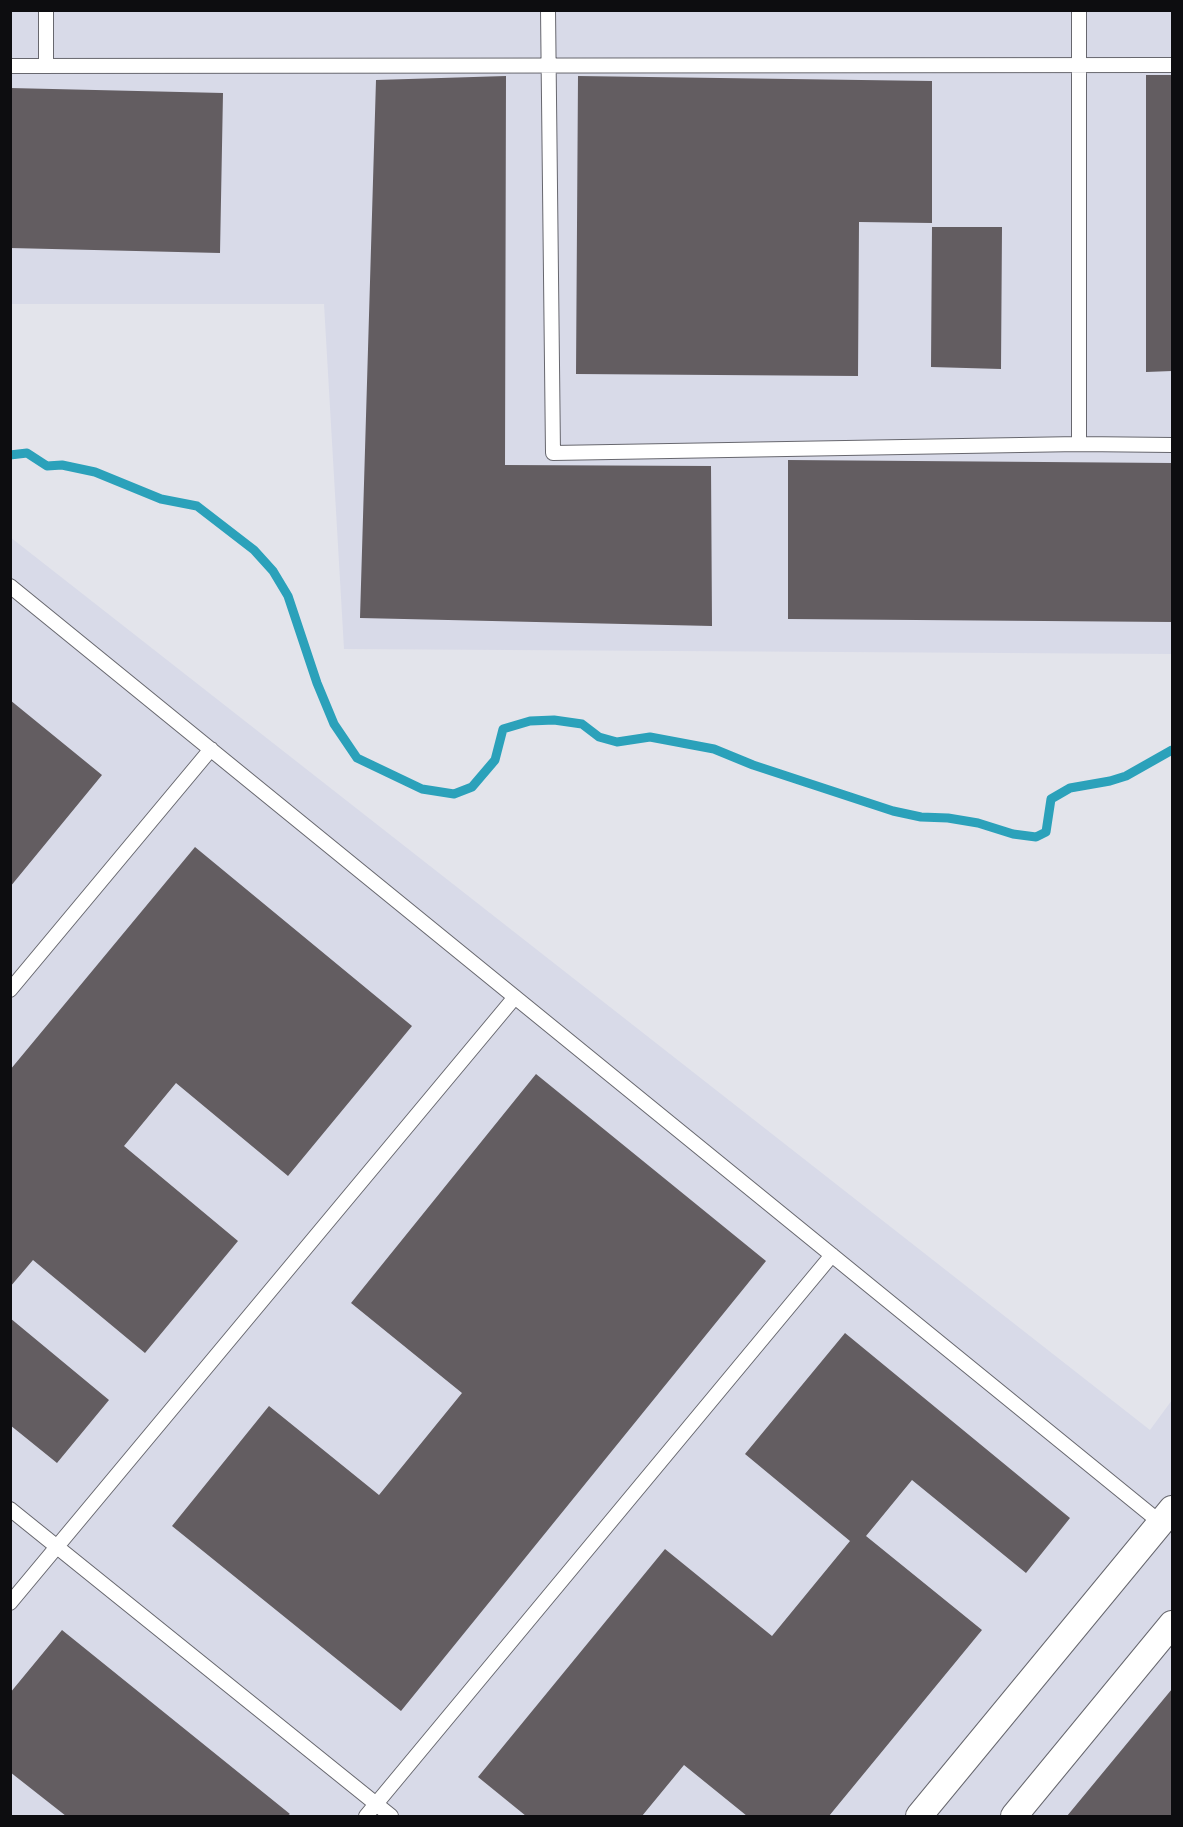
<!DOCTYPE html>
<style>
body{margin:0}
#map{position:relative;width:1183px;height:1827px;overflow:hidden;background:#e3e4eb;font-family:"Playfair Display",serif}
canvas{display:block}
.frame{position:absolute;inset:0;border:12px solid #0d0d10;pointer-events:none}
</style>
<div id="map">
<canvas width="1183" height="1827"></canvas>
<div class="frame"></div>
</div>
<script>
const ctx = document.querySelector('canvas').getContext('2d');
ctx.lineJoin = 'round';
function paint(path, color) {
  ctx.fillStyle = color;
  ctx.fill(path, 'evenodd');
}
function trace(path, color, width, dash) {
  ctx.strokeStyle = color;
  ctx.lineWidth = width;
  ctx.lineCap = dash ? 'butt' : 'round';
  ctx.setLineDash(dash || []);
  ctx.stroke(path);
}
paint(new Path2D(`
 M10,11H1172V654L344,649L324,304H11Z
 M10,537L1150,1430L1172,1400V1816H11Z`), '#d8dae8');
trace(new Path2D(`
 M10,455L27,453L47,466L62,465L95,472L161,499L197,506L254,550L273,571L288,596L317,683L334,724L357,758L422,789L454,794L472,787L495,760L503,729L530,721L554,720L582,724L599,737L617,742L650,737L714,749L753,765L893,811L921,817L948,818L978,823L1013,834L1036,837L1046,832L1051,799L1070,788L1110,781L1126,776L1172,750`), '#2ba1ba', 9);
paint(new Path2D(`
 M1146,75H1172V371L1146,372Z
 M506,76L505,465L711,466L712,626L360,618L376,80Z
 M578,76L932,81V223L859,222L858,376L576,374Z
 M10,88L223,93L220,253L10,248Z
 M932,227H1002L1001,369L931,367Z
 M788,460L1172,463V622L788,619Z
 M10,700L102,775L10,887Z
 M195,847L412,1026L288,1176L176,1083L124,1146L238,1241L145,1353L33,1260L10,1287V1070Z
 M536,1074L766,1261L401,1711L172,1526L269,1406L379,1495L462,1393L351,1303Z
 M10,1318L109,1400L57,1463L10,1425Z
 M845,1333L1070,1518L1026,1573L912,1480L866,1536L982,1630L829,1816H747L684,1765L642,1816H526L478,1777L665,1549L772,1636L850,1541L745,1454Z
 M62,1630L290,1814L287,1816H66L10,1772V1693Z
 M1172,1689V1816H1067Z`), '#635d61');
const lane = new Path2D(`
 M46,10V66
 M548,10L553,453L1079,444L1172,445
 M1079,10V444
 M10,66L1172,65
 M10,586L1161,1523
 M10,990L211,749
 M10,1509L391,1816
 M10,1603L515,997
 M366,1816L832,1255`);
const street = new Path2D(`
 M919,1816L1172,1509
 M1014,1816L1172,1624`);
trace(lane, '#67676e', 16);
trace(street, '#67676e', 28);
trace(lane, '#fff', 14);
trace(street, '#fff', 26);
</script>
